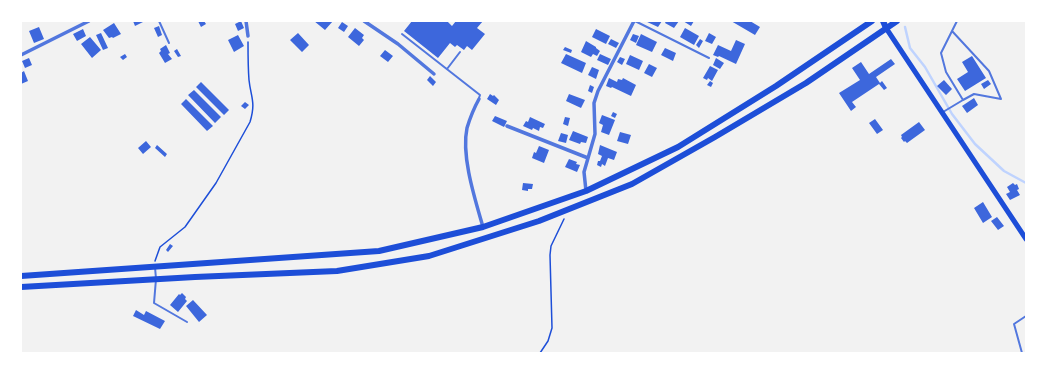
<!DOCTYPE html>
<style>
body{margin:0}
#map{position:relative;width:1047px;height:374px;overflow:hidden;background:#f2f2f2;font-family:"PT Sans Narrow",sans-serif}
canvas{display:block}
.frame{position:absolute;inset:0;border:22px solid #fff;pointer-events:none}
</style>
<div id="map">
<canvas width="1047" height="374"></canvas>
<div class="frame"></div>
</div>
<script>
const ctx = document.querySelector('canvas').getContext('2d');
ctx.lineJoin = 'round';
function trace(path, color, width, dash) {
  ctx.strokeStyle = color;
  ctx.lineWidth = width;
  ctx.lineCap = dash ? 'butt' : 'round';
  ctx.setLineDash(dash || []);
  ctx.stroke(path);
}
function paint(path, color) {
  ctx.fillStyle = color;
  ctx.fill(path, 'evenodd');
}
trace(new Path2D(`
 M905,27L910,48L925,67L952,114L975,144L1004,171L1026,183`), '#bfd3fe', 2.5);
paint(new Path2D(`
 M133,21H145L135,26Z
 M198,21H204L206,24L201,27Z
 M241,21L244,28L238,31L235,24Z
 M314,21H333L325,30Z
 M412,21H447L452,26L456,21H483L477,28L485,34L472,50L467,46L464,50L457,45L455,47L450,43L438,58L404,31Z
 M645,21H662L658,27Z
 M666,21H679L674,28L665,23Z
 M683,21H694L691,26Z
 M731,21H750L760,27L755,35Z
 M342,22L348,26L344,32L338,28Z
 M114,23L121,34L113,38L112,37L109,38L103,30Z
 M159,26L162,35L158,37L154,28Z
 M39,27L44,39L34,43L29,31Z
 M355,28L364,35L362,38L364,40L359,46L348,37Z
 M685,28L699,36L694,45L680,37Z
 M83,29L86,36L77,41L73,34Z
 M596,29L610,36L606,44L592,37Z
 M101,33L108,48L103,50L96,35Z
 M298,33L309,45L302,52L290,40Z
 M709,33L716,37L712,44L705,41Z
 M633,34L639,36L636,43L630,40Z
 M641,34L657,42L652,52L636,45Z
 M238,35L244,46L234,52L228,40Z
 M90,37L101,50L92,58L81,44Z
 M611,39L619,43L616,48L608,44Z
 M700,39L703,41L699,48L696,45Z
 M736,40L745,44L736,64L719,56L718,57L713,55L718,45L731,51Z
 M586,41L596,47V48L600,51L597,56L593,54L591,57L581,52Z
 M166,45L170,53L168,54L172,59L165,63L159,53L161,51L160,49Z
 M565,47L572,50L571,53L563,50Z
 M665,48L676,53L673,61L661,55Z
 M177,49L181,56L178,57L174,51Z
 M385,50L393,56L388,62L380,56Z
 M125,54L127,57L123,60L120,57Z
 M566,54L586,63L582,73L561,63Z
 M600,54L611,59L608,65L597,60Z
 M630,55L643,61L639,70L626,64Z
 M972,56L986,78L965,91L957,79L968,72L962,62Z
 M620,57L625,59L622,65L617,62Z
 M29,58L32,65L25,68L22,61Z
 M716,58L724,63L720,69L713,65Z
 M891,59L895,64L876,77L880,83L882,81L887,88L884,90L879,84L852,102L856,107L851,111L839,93L860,80L852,68L861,62L869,74Z
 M649,64L657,68L652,77L644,73Z
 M710,66L718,70L712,81L708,78L707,80L703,78Z
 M592,67L599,70L596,79L588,75Z
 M24,71L28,81L21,84V73Z
 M430,76L436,82L433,86L427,80Z
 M609,78L617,82L618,79L622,80L623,78L636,85L631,96L612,87L611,88L606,86Z
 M944,80L952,89L946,95L937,86Z
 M988,80L991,84L984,89L981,84Z
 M710,81L713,83L711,87L707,85Z
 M201,82L229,110L224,115L196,87Z
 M590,85L594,87L592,93L588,91Z
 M194,90L221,117L215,123L188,95Z
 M490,94L493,96L494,95L499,100L496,105L487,99Z
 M569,94L585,100L581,108L566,101Z
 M974,98L978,105L967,113L962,106Z
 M186,99L213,126L207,131L181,104Z
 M245,102L249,105L245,109L241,106Z
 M613,112L617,114L615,118L611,116Z
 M602,115L615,120L609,135L601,132L603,125L599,123Z
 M495,116L507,121L504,127L492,121Z
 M530,117L545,124L543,128L540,127L539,131L533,128L532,130L523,126L526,121L528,122Z
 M565,117L570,118L568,126L563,124Z
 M875,119L883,130L877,134L869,123Z
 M919,122L925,130L907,143L905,141L904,142L901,138L902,137L901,135Z
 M573,131L588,137L586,143L581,142L580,144L569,140Z
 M620,132L631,135L628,144L617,141Z
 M561,133L568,135L566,143L558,141Z
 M146,141L151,147L143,154L138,148Z
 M157,145L167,154L165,157L155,148Z
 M600,145L617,152L614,160L608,158L605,166L602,164L601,167L597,165L598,161H600L602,156L598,154Z
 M539,146L549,150L544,163L532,158L534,152L536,153Z
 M569,159L577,162L576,164L580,165L577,172L565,167Z
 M523,183L533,184L532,189H528V191L522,190Z
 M1013,183L1015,185L1017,184L1019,189L1017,190L1020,195L1010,200L1006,194L1010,192L1007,187Z
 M983,202L992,217L983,223L974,208Z
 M997,217L1004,226L998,230L991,221Z
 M170,244L173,246L168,252L166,250Z
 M182,293L186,297L185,299L187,301L178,312L170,305L179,294L180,295Z
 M193,300L207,315L199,322L186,306Z
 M136,310L144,315L146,311L165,321L160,329L133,316Z`), '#3d67dc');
trace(new Path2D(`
 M155,261L160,247L185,227L216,183L250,122C256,102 251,98 249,80C248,67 248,55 248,42
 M540,353L548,341L552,328L550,255L551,246L564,219`), '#1d4ed8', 1.5);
trace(new Path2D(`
 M159,21L169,43
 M635,21L709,58
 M952,31L989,71L1001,99L974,94L963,100
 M402,34L480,95L479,98
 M447,69L460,52
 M943,112L963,100L946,72L941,53L957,21
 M155,267L156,279L154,303L187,322
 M1022,353L1014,324L1026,316`), '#5277de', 2);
trace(new Path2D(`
 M246,21L248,36
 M364,21L398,44L434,74
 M21,55L89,21
 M479,99C474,108 470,118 467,128C461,156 475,199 483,227
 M507,126L588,158
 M586,191L584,172L595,134L594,103L598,91L634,21`), '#5277de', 3.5);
trace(new Path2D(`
 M886,28L1026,239`), '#1d4ed8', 5);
trace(new Path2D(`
 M883,21L886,28`), '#1d4ed8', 6);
trace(new Path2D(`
 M21,276L379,251L483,227L586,191L678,147L776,86L872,21
 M21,287L195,277L337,271L429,256L539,221L632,184L715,137L806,83L897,21`), '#1d4ed8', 6);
</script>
